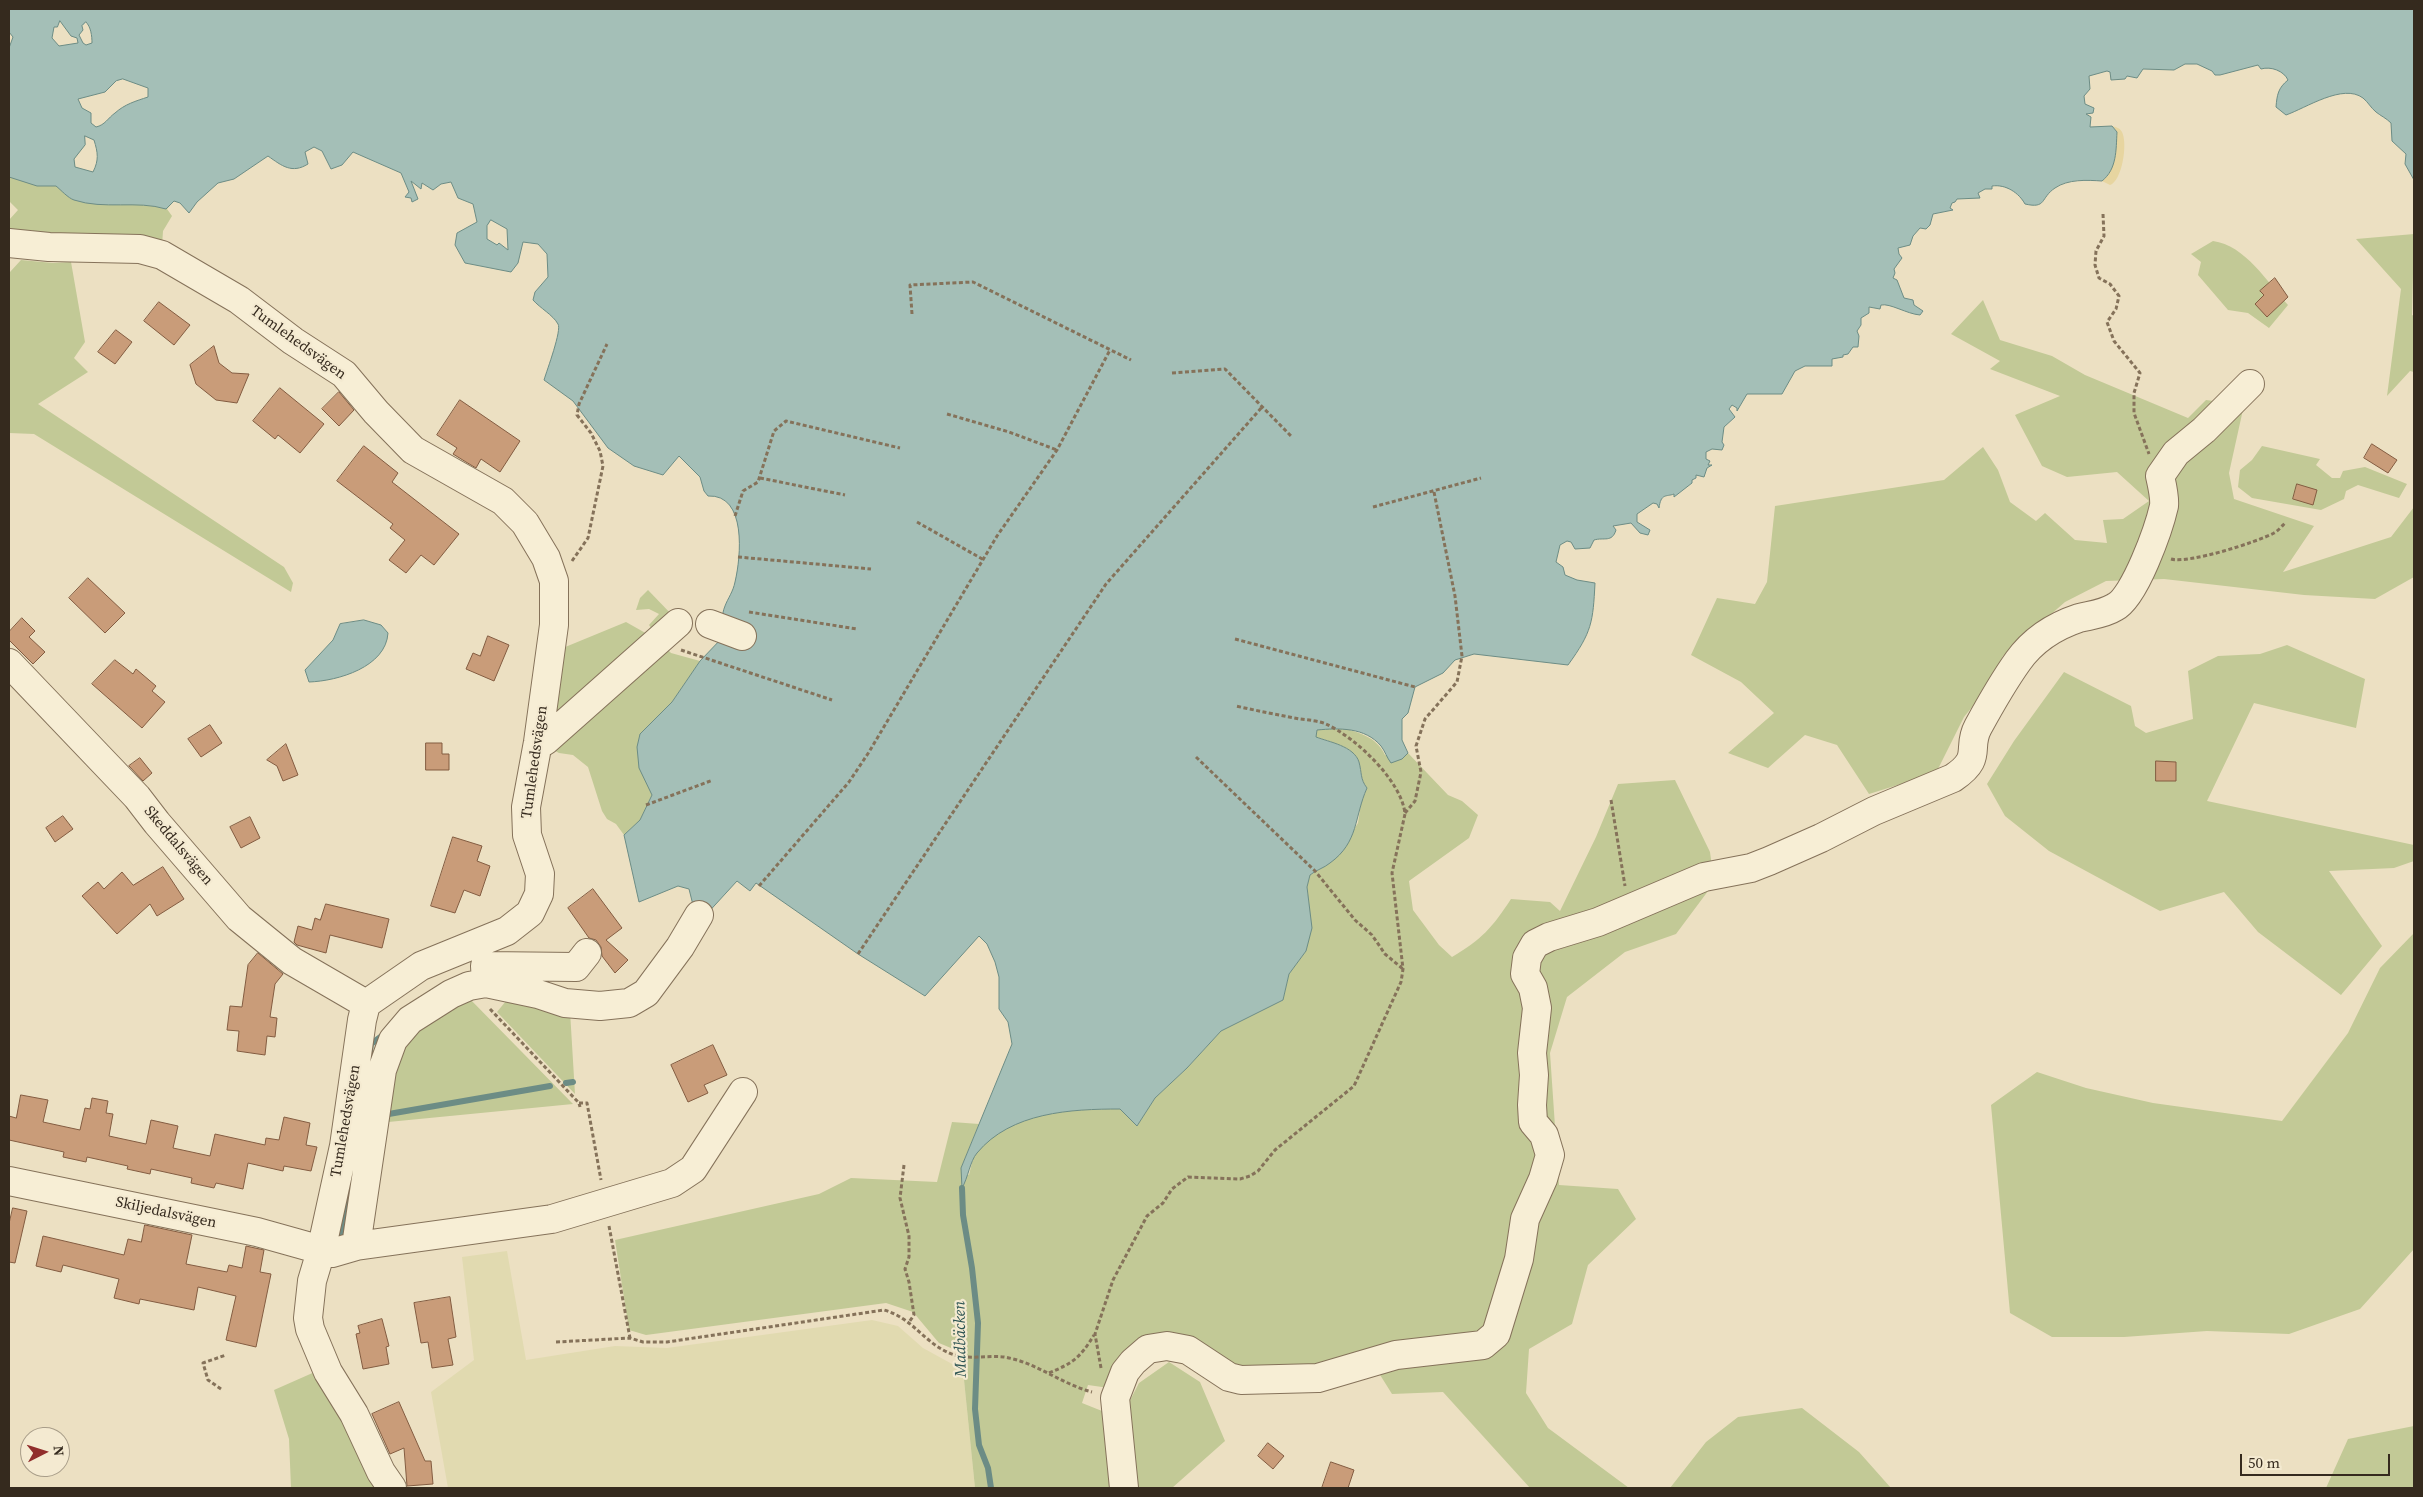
<!DOCTYPE html>
<meta charset="utf-8">
<style>
body{margin:0}
#map{position:relative;width:2423px;height:1497px;overflow:hidden;background:#ece0c2;font-family:"Source Serif 4",serif}
canvas{display:block}
.frame{position:absolute;inset:0;border:10px solid #352a1e;pointer-events:none}
.north{position:absolute;left:20px;top:1427px;width:50px;height:50px;box-sizing:border-box;background:#f4ead1;border:1px solid #a89d89;border-radius:50%;rotate:85deg;font-size:14px;font-weight:700;line-height:20px;text-align:center;color:#352a1e}
.north::after{content:'';display:block;margin:auto;width:18px;height:22px;background:#912e2c;clip-path:polygon(50% 0,100% 100%,50% 72%,0 100%)}
.scale{position:absolute;left:2240px;top:1454px;width:150px;height:22px;box-sizing:border-box;border:2px solid #352a1e;border-top:0;padding-left:6px;font-size:15px;line-height:18px;white-space:nowrap;color:#352a1e;-webkit-text-stroke:4px #f4ead1;paint-order:stroke}
</style>
<div id="map">
<canvas width="2423" height="1497"></canvas>
<div class="frame"></div>
<div class="north">N</div>
<div class="scale">50 m</div>
</div>
<script>
const ctx = document.querySelector('canvas').getContext('2d');
ctx.lineJoin = 'round';
function paint(path, color) {
  ctx.fillStyle = color;
  ctx.fill(path, 'evenodd');
}
function trace(path, color, width, dash) {
  ctx.strokeStyle = color;
  ctx.lineWidth = width;
  ctx.lineCap = dash ? 'butt' : 'round';
  ctx.setLineDash(dash || []);
  ctx.stroke(path);
}
function drawText(font, color, halo, rows, align = 'center') {
  ctx.font = font + ' "Source Serif 4",serif';
  ctx.lineWidth = 4.5;
  ctx.setLineDash([]);
  ctx.textBaseline = 'middle';
  ctx.strokeStyle = halo;
  ctx.fillStyle = color;
  for (const [text, x, y, turn = 0] of rows) {
    ctx.save();
    ctx.translate(x, y);
    ctx.rotate((+turn || 0) * Math.PI / 180);
    ctx.textAlign = isNaN(turn) ? turn : align;
    if (halo) ctx.strokeText(text, 0, 0);
    ctx.fillText(text, 0, 0);
    ctx.restore();
  }
}
paint(new Path2D(`
 M507,1251L526,1360L615,1346L667,1348L872,1320L898,1326L923,1348L963,1370L975,1488H448L431,1392L474,1360L462,1257Z`), '#e1dab0');
paint(new Path2D(`
 M72,119L89,137L85,136V145L74,159L75,167L159,193L180,203L174,201L167,209L172,216L163,231L162,246L55,241L31,230L9,235V220L18,210L9,201V142Z
 M2414,234L2412,315L2414,316V372L2410,371L2387,396L2401,289L2356,239Z
 M2213,241C2245,245 2268,283 2288,305L2269,328L2248,313L2228,310L2198,275L2201,262L2191,254Z
 M21,260L53,263L71,262L85,342L74,358L88,372L38,404L284,567L293,583L291,592L34,434L9,433L10,272Z
 M1983,300L2000,340L2052,356L2085,375L2188,418L2206,400L2244,405L2229,473L2234,499L2314,526L2283,572L2391,537L2414,507V577L2375,599L2304,595L2164,579L2106,581L2065,602L2003,656L1981,696L1964,717L1936,773L1869,794L1837,745L1805,735L1768,768L1728,753L1774,713L1741,682L1691,655L1717,598L1755,604L1767,582L1775,506L1944,480L1983,447L1998,470L2010,502L2036,521L2045,513L2075,540L2107,543L2103,520L2123,519L2149,501L2117,472L2067,477L2042,466L2015,415L2060,396L1990,369L2000,361L1951,334Z
 M2262,446L2320,459L2316,465L2332,478H2340L2343,471L2365,467L2407,484L2399,498L2358,485L2346,491L2344,499L2321,510L2252,498L2238,487L2240,470L2252,460Z
 M648,590L674,617L667,649L671,653L700,661L672,702L640,734L652,795L640,820L624,835L616,824L607,819L602,811L588,767L573,755L559,753L546,746L558,650L626,622L649,635L654,632L649,625L659,614L649,609L636,610L640,598Z
 M2287,645L2365,679L2356,728L2254,703L2207,801L2414,845V861L2394,868L2329,871L2382,946L2341,995L2258,932L2224,892L2160,911L2049,851L2005,816L1987,784L2014,741L2064,672L2131,706L2135,726L2146,733L2193,719L2188,671L2218,656L2260,654Z
 M1340,727C1359,733 1376,736 1385,755L1402,759L1408,753L1448,795L1462,801L1478,815L1469,838L1409,881L1413,910L1439,945L1452,957C1482,939 1492,928 1511,899L1550,902L1560,911L1596,837L1618,784L1675,780L1710,852L1714,883L1676,934L1625,952L1567,997L1550,1053L1559,1185L1618,1189L1636,1219L1588,1265L1572,1324L1529,1349L1526,1393L1548,1428L1629,1488H1530L1443,1392L1392,1394L1367,1354L1331,1369L1244,1372L1183,1340L1109,1388L1088,1385L1082,1403L1107,1413L1124,1412L1139,1383L1169,1362L1200,1382L1225,1441L1172,1488H975L963,1370L958,1351L939,1343L913,1312L886,1303L646,1335L629,1330L615,1240L819,1194L851,1178L937,1182L952,1122L979,1124L961,1168L969,1175C971,1168 972,1159 976,1153C1009,1111 1072,1109 1120,1109L1137,1126L1155,1098L1187,1068L1221,1031L1283,1000L1289,974L1306,951L1309,907L1307,887L1310,875L1330,863L1339,853L1358,823L1361,803L1367,788C1360,779 1362,773 1359,762C1354,746 1329,742 1315,737L1317,729Z
 M2414,933V1249L2360,1309L2289,1334L2207,1331L2124,1337H2052L2010,1313L1991,1105L2037,1072L2086,1088L2153,1103L2282,1121L2348,1033L2380,968Z
 M467,996L573,1104L378,1123L405,1035Z
 M510,996L570,1011L575,1094L497,1012Z
 M317,1371L381,1488H291L289,1439L274,1390Z
 M1802,1408L1859,1452L1891,1488H1670L1706,1442L1738,1417Z
 M2414,1426V1488H2326L2348,1439Z`), '#c2c996');
paint(new Path2D(`
 M2112,126C2116,127 2120,128 2122,132C2128,144 2122,181 2110,185L2102,181L2108,176L2117,132Z`), '#e7d5a0');
const water = new Path2D(`
 M9,9H2414V180L2405,164L2406,154L2392,141L2391,123C2386,118 2381,116 2376,112C2371,108 2368,102 2363,98C2343,83 2306,108 2286,115L2276,107C2277,95 2278,88 2288,80C2284,71 2271,66 2261,69L2258,65L2220,75H2215L2212,71L2197,64H2185L2174,70L2143,69L2137,78L2127,76L2125,79L2111,80L2110,72L2107,71L2089,76L2090,89L2084,96L2085,104L2094,108L2093,113L2086,114L2091,117L2090,127L2112,126L2117,132C2116,150 2117,169 2102,181C2087,180 2068,179 2055,188C2040,198 2047,209 2025,204C2019,193 2006,184 1992,186V189H1985L1978,193L1980,198L1957,199L1955,202L1952,203L1950,208L1953,210L1933,214L1930,225L1926,229L1920,228L1913,236L1910,245L1898,248L1899,254L1902,258L1894,269L1895,273L1893,278L1897,280L1904,298L1913,300L1914,305L1923,311L1920,315C1907,314 1890,303 1881,305L1880,309L1869,307V313L1861,318V325L1857,331L1859,336L1858,347H1853L1848,354L1843,355V357L1832,359V366H1805L1795,371L1782,394H1747L1737,411V408L1732,405L1729,409L1735,417L1724,427L1722,442L1724,445L1722,450L1712,449L1706,452V459L1710,461L1708,465H1712L1707,468L1704,477L1696,475V478L1692,480V483L1674,497V494C1666,497 1661,493 1659,508L1657,504L1653,503L1637,514V522L1650,530L1648,535L1640,533L1631,523L1613,526L1616,530C1612,543 1604,537 1594,540L1590,548L1575,549L1571,542L1567,541L1560,545L1556,562L1563,567L1565,575L1577,580L1595,583C1593,622 1592,632 1568,665L1474,654L1455,660L1443,673L1415,687L1408,713L1402,719V740L1408,753L1402,759L1391,763C1387,758 1385,751 1381,746C1365,727 1339,728 1317,730L1316,737C1329,742 1354,746 1359,762C1362,773 1360,779 1367,788C1354,817 1359,842 1330,863C1324,868 1316,870 1310,875L1307,887L1312,928L1306,951L1289,974L1283,1000L1221,1031L1187,1068L1155,1098L1137,1126L1120,1109C1071,1109 1011,1112 977,1153C970,1161 968,1178 962,1188L961,1168L1012,1044L1008,1022L999,1009V977L995,962L987,944L979,936L925,996L858,954L756,883L750,891L737,881L704,917L695,913L689,889L678,886L639,902L624,835L640,820L652,795L639,768L637,747L640,734L672,702L700,661L723,637C722,628 721,615 725,606C728,598 733,592 735,582C741,557 747,494 708,496L704,491L700,477L679,456L663,475L634,466L608,448L573,401L544,380C547,370 562,330 558,324C553,315 540,308 533,300L535,292L548,277L547,254L538,244L523,242L518,263L511,272L465,263L455,245L457,233L477,222L473,204L458,198L451,182L441,184L433,190L422,183L421,189L411,181L418,199L412,202L411,198L405,197L409,192L401,173L353,152L342,165L331,169L322,151L314,147L305,152L308,164C292,174 282,166 268,156L234,179L218,183L197,202L189,213L180,203L174,201L166,209C137,200 104,210 74,200C68,198 61,190 56,186H37L9,177V48L13,37L9,32ZM60,21L71,36L77,38L78,43L59,46L52,38L54,27H57ZM86,22C91,27 92,36 92,43L86,45L83,43L79,35L83,30L82,26ZM123,79L148,88V97C136,101 125,104 115,113C108,118 105,125 96,127L91,123V113L82,108L78,99L105,92L116,81ZM85,136L94,140C98,153 99,160 93,172L75,167L74,159L85,145ZM491,220L507,229L508,250L499,243L497,245L487,239V226Z
 M364,620L381,625L388,633C386,667 338,681 309,682L305,670L333,640L340,624Z`);
paint(water, '#a4bfb7');
trace(water, '#6c8c85', 1);
trace(new Path2D(`
 M370,1051L371,1044L386,1033
 M566,1083L573,1082
 M383,1115L550,1086
 M962,1188L963,1215L972,1268L978,1323L975,1409L979,1445L988,1468L991,1488
 M342,1235L350,1180`), '#6c8c85', 6);
const building = new Path2D(`
 M2275,278L2288,297L2267,317L2255,304L2264,295L2260,291Z
 M159,302L190,325L174,345L144,321Z
 M116,330L132,342L115,364L98,352Z
 M214,346L219,363L232,373L249,374L237,403L216,400L196,384L190,365Z
 M280,388L324,424L300,453L278,435L275,439L253,421Z
 M339,392L354,410L339,426L322,409Z
 M460,400L520,441L500,472L481,459L476,468L466,462L453,454L457,448L437,435Z
 M2372,444L2397,460L2388,473L2364,458Z
 M364,446L398,473L392,482L459,534L434,565L421,555L406,573L389,560L405,540L390,528L393,524L337,481Z
 M2297,484L2317,490L2313,505L2293,499Z
 M88,578L125,613L105,633L69,598Z
 M22,618L35,631L29,637L45,652L33,664L9,640V632Z
 M488,636L509,645L494,681L466,669L473,653L480,656Z
 M115,660L133,674L136,669L156,686L152,691L165,702L142,728L92,684Z
 M210,725L222,743L201,757L188,739Z
 M426,743H442V754H449V770H426Z
 M286,744L298,775L283,781L277,766L267,760Z
 M140,758L152,773L143,781L129,766Z
 M2156,761L2176,762V781H2156Z
 M63,816L73,829L55,842L46,828Z
 M250,817L260,838L241,848L230,827Z
 M453,837L482,846L477,861L490,866L480,896L464,890L455,913L431,906Z
 M163,867L184,899L157,916L150,904L117,934L82,896L98,882L104,889L122,872L133,885Z
 M593,889L622,928L606,940L628,960L615,973L602,956L601,947L596,940L589,938L568,908Z
 M326,904L389,919L382,948L330,935L326,953L297,945L294,942L298,926L312,930L315,918L320,920Z
 M258,953L283,974L275,984L270,1017L277,1018L275,1037L267,1036L265,1055L237,1051L239,1031L227,1030L230,1006L242,1007L248,965Z
 M713,1045L727,1075L704,1085L708,1093L688,1102L671,1065Z
 M21,1095L48,1100L43,1122L80,1130L85,1108L90,1109L92,1098L108,1101L106,1113L113,1114L109,1136L146,1144L151,1120L178,1126L173,1148L210,1156L215,1134L265,1145L266,1138L279,1140L284,1117L310,1123L306,1145L317,1147L311,1171L284,1166L283,1171L248,1163L243,1189L216,1183L214,1188L191,1183L192,1178L151,1169L150,1174L127,1169L128,1166L87,1157L86,1162L63,1157L64,1152L9,1140V1116L16,1118Z
 M13,1208L27,1211L15,1263L9,1262V1224Z
 M145,1225L192,1235L186,1264L227,1272L229,1265L242,1268L246,1246L264,1250L260,1272L271,1274L256,1347L226,1340L236,1296L198,1287L194,1310L140,1299L139,1304L114,1298L119,1279L63,1265L61,1272L36,1266L43,1236L124,1255L128,1239L141,1242Z
 M450,1297L456,1337L448,1339L453,1365L432,1368L428,1342L421,1343L414,1303Z
 M382,1319L389,1346L386,1347L389,1364L363,1369L356,1334L360,1333L358,1326Z
 M399,1402L425,1461H431L433,1484L407,1486L404,1448L390,1454L372,1414Z
 M1268,1443L1284,1456L1273,1469L1258,1456Z
 M1331,1462L1354,1470L1348,1488H1322Z`);
paint(building, '#c99c79');
trace(building, '#835c41', 1);
const minor = new Path2D(`
 M9,243L49,247L140,249L162,255L239,300L293,341L344,374L376,412L413,450L503,501L525,523L546,558L554,581V625L538,742L526,807L527,835L540,874L539,894L530,913L507,931L421,966L366,1004L362,1020L344,1146L321,1251L312,1281L308,1318L310,1329L328,1372L354,1414L381,1472L392,1488
 M710,624L742,636
 M9,663L137,797L157,823L239,918L292,961L366,1004
 M538,742L545,741L678,623
 M486,983L485,966L576,967L587,953
 M9,1181L257,1232L332,1253L356,1246L552,1219L672,1183L693,1169L743,1092
 M356,1246L382,1070L393,1040L410,1020L451,994L469,986L486,983L538,994L565,1003L600,1006L629,1003L646,993L680,947L699,915
 M1124,1488L1115,1398L1125,1372L1133,1362L1148,1349L1167,1346L1188,1350L1229,1377L1241,1380L1318,1378L1396,1355L1483,1345L1496,1334L1519,1259L1525,1219L1543,1179L1550,1155L1544,1135L1533,1122L1532,1105L1534,1075L1532,1053L1537,1008L1533,988L1525,974L1527,958L1535,944L1549,937L1598,922L1704,877L1751,868L1769,861L1821,838L1874,811L1953,778C1984,757 1966,749 1978,727C1990,705 2003,682 2018,661C2033,640 2055,626 2079,618C2091,615 2104,614 2115,607C2135,597 2159,528 2164,506C2165,497 2162,485 2160,476L2176,453L2204,430L2250,384`);
trace(minor, '#85725a', 30);
trace(new Path2D(`
 M2103,214L2104,236L2096,251L2095,265L2099,278L2110,284L2119,296L2116,309L2107,322L2114,341L2140,373L2134,393V413L2149,454
 M912,314L910,285L973,282L1131,360
 M1172,373L1225,369L1291,436
 M947,414L1009,432L1057,450
 M760,478L845,495
 M1373,507L1481,478
 M735,516L743,491L758,482L774,431L786,421L900,448
 M917,522L984,560
 M738,557L871,569
 M2171,559C2189,564 2257,542 2274,533C2278,531 2282,526 2285,523
 M572,561L588,538L603,466L600,451L591,433L577,415L579,404L607,344
 M749,612L857,629
 M1235,639L1415,687
 M681,650L832,700
 M1196,757L1315,871L1355,920L1372,935L1385,954L1403,969
 M1611,800L1625,886
 M646,805L713,780
 M1405,813L1415,801L1421,772L1416,746L1425,719L1457,682L1462,656L1455,596L1434,492
 M759,886L849,782L869,752L997,536L1057,450L1110,350
 M858,954L1106,584L1263,406
 M490,1009L579,1103L580,1107
 M579,1103H587L601,1180
 M904,1165L900,1198L909,1236V1257L905,1269L909,1282L914,1315L909,1322
 M609,1226L630,1338
 M556,1342L630,1338L643,1342H667L884,1310C912,1318 922,1340 947,1352C964,1361 986,1355 1004,1357C1036,1362 1061,1384 1092,1392
 M1101,1368L1095,1334L1113,1280L1147,1216L1163,1203L1172,1189L1188,1177L1240,1179L1250,1176L1258,1171L1275,1150L1354,1086L1401,982L1403,969L1392,873L1405,814C1402,781 1355,737 1326,724C1319,721 1309,720 1300,719C1279,715 1258,711 1236,706
 M1049,1373C1073,1363 1080,1358 1094,1335
 M221,1389L208,1380L203,1363L226,1355`), '#85725a', 3, [4, 2.5]);
trace(minor, '#f7eed5', 28);
drawText('15px', '#352a1e', '#f4ead1', [
 ["Tumlehedsvägen",298,343,36],
 ["Tumlehedsvägen",535,762,-82],
 ["Skeddalsvägen",178,846,50],
 ["Tumlehedsvägen",346,1121,-80],
 ["Skiljedalsvägen",166,1213,12]
]);
drawText('italic 16px', '#2d5453', '#f4ead1', [
 ["Madbäcken",961,1339,-91]
]);
</script>
